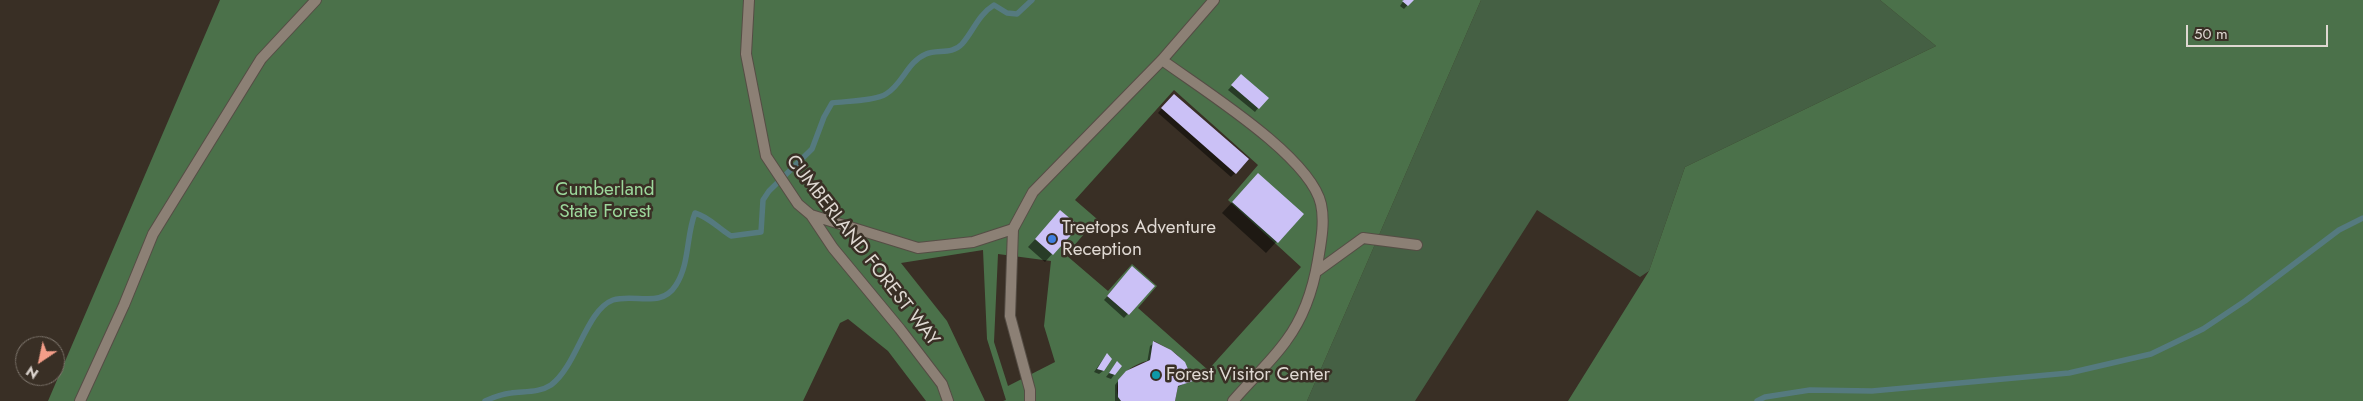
<!DOCTYPE html>
<style>
body{margin:0}
#map{position:relative;width:2363px;height:401px;overflow:hidden;background:#392f25;font-family:Jost,sans-serif}
canvas{display:block}
.north{position:absolute;left:15px;top:336px;width:50px;height:50px;box-sizing:border-box;background:#392f25;border:1px solid #7b736a;border-radius:50%;rotate:214deg;font-size:14px;font-weight:700;line-height:20px;text-align:center;color:#dfd8d2}
.north::after{content:'';display:block;margin:auto;width:18px;height:22px;background:#f49e89;clip-path:polygon(50% 0,100% 100%,50% 72%,0 100%)}
.scale{position:absolute;left:2186px;top:25px;width:142px;height:22px;box-sizing:border-box;border:2px solid #dfd8d2;border-top:0;padding-left:6px;font-size:15px;line-height:18px;white-space:nowrap;color:#dfd8d2;-webkit-text-stroke:4px #392f25;paint-order:stroke}
</style>
<div id="map">
<canvas width="2363" height="401"></canvas>
<div class="north">N</div>
<div class="scale">50 m</div>
</div>
<script>
const ctx = document.querySelector('canvas').getContext('2d');
ctx.lineJoin = 'round';
function paint(path, color) {
  ctx.fillStyle = color;
  ctx.fill(path, 'evenodd');
}
function trace(path, color, width, dash) {
  ctx.strokeStyle = color;
  ctx.lineWidth = width;
  ctx.lineCap = dash ? 'butt' : 'round';
  ctx.setLineDash(dash || []);
  ctx.stroke(path);
}
function drawText(font, color, halo, rows, align = 'center') {
  ctx.font = font + ' Jost,sans-serif';
  ctx.lineWidth = 5;
  ctx.setLineDash([]);
  ctx.textBaseline = 'middle';
  ctx.strokeStyle = halo;
  ctx.fillStyle = color;
  for (const [text, x, y, turn = 0] of rows) {
    ctx.save();
    ctx.translate(x, y);
    ctx.rotate((+turn || 0) * Math.PI / 180);
    ctx.textAlign = isNaN(turn) ? turn : align;
    if (halo) ctx.strokeText(text, 0, 0);
    ctx.fillText(text, 0, 0);
    ctx.restore();
  }
}
paint(new Path2D(`
 M1481,0H1880L1936,46L1685,167L1649,271L1640,277L1537,210L1415,401H1307Z`), '#456044');
paint(new Path2D(`
 M220,0H1481L1307,401H1175L1178,386L1193,380C1183,356 1177,353 1154,341L1150,360C1132,364 1107,380 1121,401H1003L1006,400L987,339L983,250L901,263L947,321L985,401H926L888,351L848,319L840,323L803,401H48ZM1174,90L1258,165L1228,200L1301,267L1208,370L1138,308L1157,286L1132,264L1108,291L1066,255L1097,219L1075,200ZM998,254L1051,261L1044,326L1055,362L1008,386L994,342ZM1132,267L1154,286L1129,315L1107,296Z
 M1880,0H2363V401H1568L1649,271L1685,167L1936,46Z`), '#4b714a');
paint(new Path2D(`
 M1404,0H1412L1404,9L1400,6Z
 M1238,79L1258,108L1255,112L1228,90Z
 M1170,99L1235,173L1231,177L1158,113Z
 M1247,186L1302,214L1266,253L1222,213Z
 M1053,220L1052,254L1045,262L1028,247Z
 M1129,272L1153,286L1124,318L1104,300Z
 M1154,343L1191,380L1176,388L1173,401H1115V385L1122,376L1147,363L1150,346Z
 M1106,355L1103,371L1099,374L1094,372Z
 M1117,363L1114,375L1111,379L1106,377Z`), '#0007');
trace(new Path2D(`
 M485,401C494,397 502,394 511,393C524,391 539,393 551,385C577,366 586,310 613,300C635,293 661,309 676,285C690,263 686,236 695,213C709,217 718,228 731,236L761,232L763,200L769,191L812,149L824,117L832,103C846,101 875,101 886,94C903,84 907,62 926,54C937,49 952,55 962,44C974,30 978,15 994,5L1007,13L1017,14L1032,0
 M1757,401L1765,397L1810,390L1872,391L2069,373L2151,354L2203,329L2245,301L2339,230L2363,218`), '#557a7f', 5.5);
paint(new Path2D(`
 M1404,0H1414L1408,6L1402,1Z
 M1241,74L1269,98L1259,109L1231,85Z
 M1174,94L1249,159L1236,174L1161,108Z
 M1258,173L1304,214L1278,243L1232,202Z
 M1060,210L1079,226L1053,255L1035,239Z
 M1132,266L1155,286L1129,315L1107,296Z
 M1153,341L1171,350L1185,362L1193,381L1178,386L1175,401H1121L1118,397V380L1126,371L1150,360Z
 M1107,353L1112,359L1104,371L1097,369Z
 M1117,361L1122,366L1115,375L1109,373Z`), '#cbc1f6');
const service = new Path2D(`
 M749,0L746,54L766,156L798,204L811,215L833,248L900,329L942,384L948,401
 M1162,60C1203,90 1310,156 1321,204C1325,222 1321,242 1318,260C1313,290 1304,317 1286,341C1271,362 1250,381 1233,401
 M811,215L918,248L973,242L1013,229L1033,192L1162,60L1214,0
 M1013,229L1010,316L1030,390V401
 M1316,272L1363,238L1417,245
 M80,401L124,305L153,234L261,59L316,0`);
trace(service, '#554d45', 12);
trace(service, '#8c8075', 10);
for (const [x, y, r, color] of [
 [1052,239,5,"#3f7fe0"],
 [1156,375,5,"#0f9aa8"]
]) {
  const dot = new Path2D();
  dot.arc(x, y, r, 0, 2 * Math.PI);
  ctx.fillStyle = color;
  ctx.fill(dot);
  trace(dot, '#392f25', 2);
}
drawText('19px', '#9cd89b', '#392f25', [
 ["Cumberland",605,190],
 ["State Forest",605,212]
]);
drawText('19px', '#dfd8d2', '#392f25', [
 ["Treetops Adventure",1062,228],
 ["Reception",1062,250],
 ["Forest Visitor Center",1166,375]
], 'left');
drawText('19px', '#dfd8d2', '#392f25', [
 ["CUMBERLAND FOREST WAY",862,251,52]
]);
</script>
